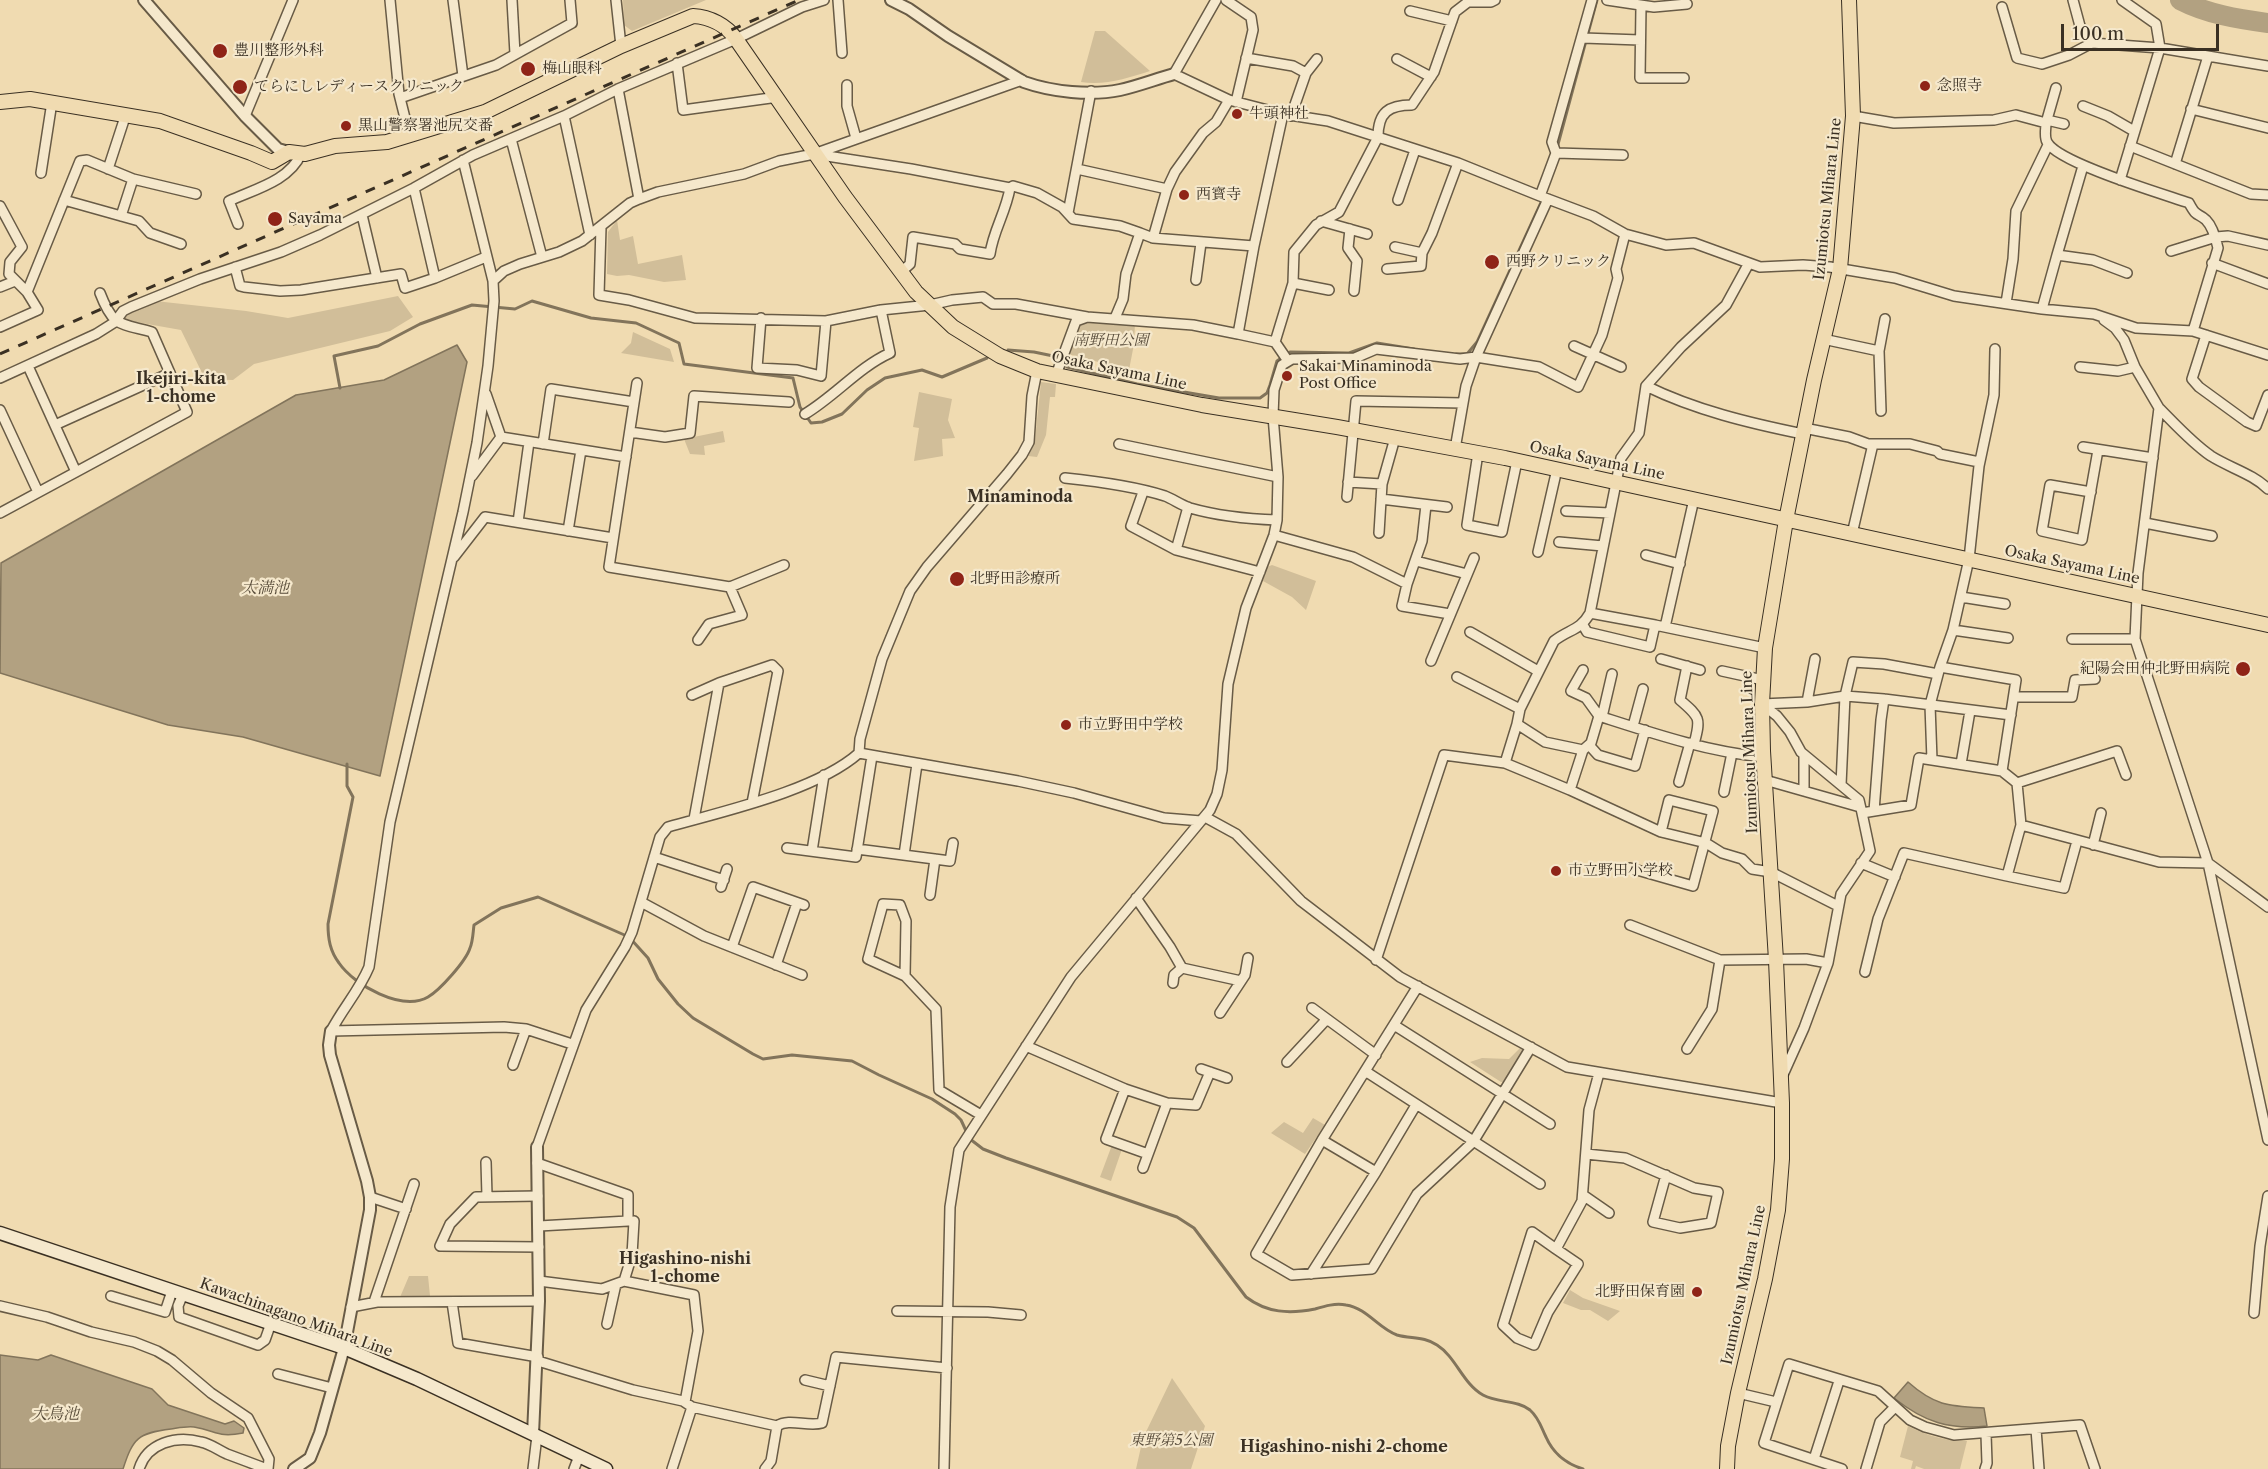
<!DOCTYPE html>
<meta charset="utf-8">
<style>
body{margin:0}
#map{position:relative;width:2268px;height:1469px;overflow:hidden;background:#f0dbb1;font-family:"Libre Caslon Text",serif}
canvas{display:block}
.scale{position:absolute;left:2061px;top:24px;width:158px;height:27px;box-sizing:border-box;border:3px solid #3a3023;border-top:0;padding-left:8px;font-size:18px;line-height:21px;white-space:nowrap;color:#3a3023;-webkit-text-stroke:4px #f5e8cc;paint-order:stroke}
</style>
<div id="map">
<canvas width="2268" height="1469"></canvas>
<div class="scale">100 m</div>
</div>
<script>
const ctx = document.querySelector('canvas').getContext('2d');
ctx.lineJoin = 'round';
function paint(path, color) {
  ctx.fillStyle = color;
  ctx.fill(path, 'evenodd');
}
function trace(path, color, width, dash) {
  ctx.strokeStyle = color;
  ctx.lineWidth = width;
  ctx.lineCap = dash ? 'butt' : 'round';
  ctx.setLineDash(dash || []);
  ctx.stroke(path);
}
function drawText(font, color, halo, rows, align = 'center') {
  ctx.font = font + ' "Libre Caslon Text","Noto Serif JP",serif';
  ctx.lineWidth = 4.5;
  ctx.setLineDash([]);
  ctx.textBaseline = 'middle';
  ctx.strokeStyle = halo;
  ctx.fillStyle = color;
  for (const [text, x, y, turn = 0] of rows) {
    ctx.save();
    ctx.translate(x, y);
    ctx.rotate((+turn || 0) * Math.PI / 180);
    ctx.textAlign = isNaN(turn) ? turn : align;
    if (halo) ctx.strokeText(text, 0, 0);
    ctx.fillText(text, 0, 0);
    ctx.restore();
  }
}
paint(new Path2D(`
 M623,0H706L632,31L624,25Z
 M1095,31H1105L1150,71C1128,78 1104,86 1081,82Z
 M617,220L620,240L633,236L638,264L682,255L686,280L664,282L629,275L617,276L607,274L608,232Z
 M398,296L413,317L390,331L254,364L233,380L205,379L181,330L119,319L146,300L246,311L288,318Z
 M1087,317L1135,323L1134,344L1129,370L1064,353L1076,321Z
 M633,332L670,349L674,362L621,353L631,343Z
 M1041,382L1056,384L1055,397H1050L1046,435L1037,457L1028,456L1035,440Z
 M919,392L952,399L948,420L955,438L942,439L943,456L914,461L919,428L913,427Z
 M723,431L725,442L704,446L705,455L690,454L684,439Z
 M1272,565L1316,581L1306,610L1292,597L1263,581L1267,567Z
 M1521,1047L1525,1051L1506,1082H1501L1470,1062L1482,1058L1509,1059Z
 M1313,1118L1325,1125L1305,1154L1271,1133L1284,1122L1303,1133Z
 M1112,1145L1122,1149L1111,1181L1100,1177Z
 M409,1276H428L430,1296L398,1302Z
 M1570,1290L1583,1298L1620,1311L1608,1321L1590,1310H1581L1563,1303Z
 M1172,1378L1205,1426L1191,1469H1136L1143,1438Z
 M1908,1426C1927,1436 1947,1441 1967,1441L1960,1469H1924L1916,1466L1915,1469H1911L1913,1461L1900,1457Z`), '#d1be99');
const water = new Path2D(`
 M457,345L467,362L380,776L243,737L168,725L0,673L1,563L296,395L384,380Z
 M0,1355L38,1360L51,1355L152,1389L168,1405L225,1424L234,1421L244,1428L243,1433C218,1438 217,1431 194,1427C187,1426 178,1428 171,1429C138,1433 133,1438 123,1469H0Z
 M1908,1382C1935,1406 1949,1406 1984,1408L1987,1426C1949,1430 1924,1422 1894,1398Z`);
paint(water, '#b2a181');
trace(water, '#82745b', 1.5);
trace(new Path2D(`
 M1557,148L1597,0
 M1008,350L1034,352L1058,357L1067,367L1137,384L1219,398H1260L1267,393L1270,385L1277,361L1290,352L1349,353L1377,343L1414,349
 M1456,354H1467L1477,342L1543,198
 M340,388L334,356L378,346L420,324L472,305L515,309L532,301L591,318L636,323L679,343L684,364L793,378L800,407L811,423L822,422L842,414L867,390L885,378L922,370L942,377L987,358
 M347,764V786L353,797L328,924C328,939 330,951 339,963C354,985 402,1012 428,997C440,990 466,961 470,948C473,941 473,932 474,925L501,908L538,897L629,937L648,958L658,979L678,1004L693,1018L753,1054L763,1059L792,1055L852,1061L879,1075L932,1099L955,1114L961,1120L967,1133
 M970,1139L983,1149L1006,1158L1177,1217L1194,1228L1246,1297C1267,1313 1289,1314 1315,1309C1325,1306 1335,1303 1346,1305C1367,1308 1379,1329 1397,1335C1411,1339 1424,1336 1437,1345C1456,1357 1463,1384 1483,1395C1497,1403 1518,1400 1530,1410C1539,1418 1541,1427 1546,1437C1553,1453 1567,1464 1583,1469`), '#82745b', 3);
trace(new Path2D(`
 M2180,0C2207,14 2238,19 2268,23`), '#b2a181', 20);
const minor = new Path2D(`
 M390,0L399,94L409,134
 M453,0L463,76
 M512,0L515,54
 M616,0L621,46
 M838,0L842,53
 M1216,0L1174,74L1229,100L1283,114L1328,121L1458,163L1540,196
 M1226,0L1251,17L1253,30L1236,102
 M1592,0L1552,142L1556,153L1540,196L1593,216L1625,234L1666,245L1694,243L1760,267L1803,265L1830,267L1895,278L1954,296L2042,309L2094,314L2136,328L2193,331L2268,355
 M1607,0L1654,7L1687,4
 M2073,0L2080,26L2092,43
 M2122,0L2156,24L2160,48L2268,66
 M1641,6L1640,78H1684
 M2002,7L2017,58L2042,64L2069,55L2092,43L2160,48L2120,180
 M1410,11L1452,21
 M1583,38L1640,40
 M1246,58L1293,66L1306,73
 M1397,59L1431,77
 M677,63L683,110L778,97
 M847,85V106L856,138
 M618,89L639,199
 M400,98L496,65L572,23L570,0
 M2083,106L2108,116L2134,131
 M2191,109L2268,128
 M245,116L293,0
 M564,116L590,235
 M1291,116L1306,73L1317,59
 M1853,116L1894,123L1994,120L2016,115L2046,123C2046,129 2044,137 2047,142C2058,163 2163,194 2189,203C2197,218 2197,212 2206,220C2213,227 2216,239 2218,248L2193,331
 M2047,120L2064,124
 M2046,123L2056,88
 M511,139L542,257
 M2130,146L2251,194L2268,195
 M1556,153L1623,155
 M814,154L911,169L1010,188L1013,186L1037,193L1062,207L1073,219L1120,226L1140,233
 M463,160L493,281
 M2175,164L2208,56
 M108,169L126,114
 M1077,169L1167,189
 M41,173L52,102
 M414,188L435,278
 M64,200L139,221L150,233L181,244
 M1398,200L1415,150
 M0,206L22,247L10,262L9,274L27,292L38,310L0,327
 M1068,213L1091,91
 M362,215L377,278
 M121,216L133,179
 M1321,221L1367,234
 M238,224L229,201C255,189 289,181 301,154
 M601,227L599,295L629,300L695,318L826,321L881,310L930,305L952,300L983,297L993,304H1016L1087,317
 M1350,229L1348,248L1357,261L1354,291
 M1153,238L1254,246
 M1395,247L1422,253
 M2171,251L2216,237L2228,236L2268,245
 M2057,255L2083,166
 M1749,263L1726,305L1681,347L1646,386L1639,433L1621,458L1590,613C1580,631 1569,629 1554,641L1520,709L1517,724L1545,742L1583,750L1591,743L1599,716C1652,733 1708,752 1763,757
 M2212,263L2268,284
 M235,267L240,286L244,287L280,291L301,290L401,274L405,288L435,278L486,257
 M1387,269L1421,266L1422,253L1432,233L1458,163
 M901,272L910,264L913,237L955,244L960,249L990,254C993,231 1006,212 1010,188
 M1196,280L1201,243
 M1293,283L1329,290
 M0,287L15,281
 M27,292L80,161L87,160L133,179L196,194
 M2006,303L2013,259L2016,211L2048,145
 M2042,309L2057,255L2093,260L2127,273
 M761,318L757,368L797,370L821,376L826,321
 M1115,318L1123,299L1126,274L1140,233L1153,238L1167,189L1175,172L1203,133L1216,122L1229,100
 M2104,320L2115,328L2124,340L2135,367L2159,408L2138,573L2135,639L2208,863L2268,907
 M1238,334L1275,342L1293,283L1294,252L1316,225L1339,212L1378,137C1378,112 1389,105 1412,105L1434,72L1455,12L1468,2H1491L1495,0
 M2206,335L2192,379L2199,387L2247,422L2256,426L2268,395
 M1823,339L1879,351
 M1275,342L1288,361
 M1574,346L1621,367
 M28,366L76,472
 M2080,367L2118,371L2135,367
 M1056,375L1076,321L1087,317L1193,325L1238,334L1254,246L1283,114
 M0,378L96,334L115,322L123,311L131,307L200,279L281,252L320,235L414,188L473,155L564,116L618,89L736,39L802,7L824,0
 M637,383L609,567L730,587L742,615L709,624L698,640
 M1646,386C1695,410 1749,423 1803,434
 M486,394L501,437L626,457
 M2159,408C2175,424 2192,443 2211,456C2230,468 2253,474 2268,489
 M0,410L38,492
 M1881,411L1879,351L1885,319
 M805,414C835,396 859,367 890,353L881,310
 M55,425L170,373
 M1804,428L1849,437L1868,444H1910L1937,451L1940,454L1979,462
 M630,432L665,437L690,433L694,396L789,402
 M543,444L551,389L634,402
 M1119,444L1278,477
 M2083,447L2153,458
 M1455,449L1466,386L1476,357L1548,199
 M1478,453L1467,525L1502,532L1517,461
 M472,476L501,437
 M1065,478C1094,481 1137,487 1165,496C1173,499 1181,505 1190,508C1218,516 1247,519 1277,520
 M1348,482L1382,484
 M1143,492L1131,526L1176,550L1260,572
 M2091,492L2050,485L2042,531L2082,540L2098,450
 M1347,497L1356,401L1463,403
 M1381,499L1447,507
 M1426,505L1422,541L1407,584L1402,606L1450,614
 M1566,511L1610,513
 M0,513L187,412L152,332C119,323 113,327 100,293
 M518,522L529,442
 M2145,523L2212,536
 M568,531L581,450
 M1379,533L1382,484L1395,438
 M1852,534L1873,444
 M1274,535L1353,557L1407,584
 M1559,542L1603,546
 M1176,550L1188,507
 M1538,552L1557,469
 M1646,555L1680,564
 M454,557L485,517L613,538
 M1416,561L1467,574
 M730,587L784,565
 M1961,597L2005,604
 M1590,613L1655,625
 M1583,625L1587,632L1650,647L1655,625L1765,648
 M1665,627L1694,499
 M1953,630L2008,638
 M1470,632L1538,671
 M2072,639H2135
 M1661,659L1700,670
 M1431,661L1474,558
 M1687,666L1680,700C1700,717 1701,718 1694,744
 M1940,667L2016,680L2002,771
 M1583,670L1571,691L1586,698L1599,716
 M1722,671L1763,680
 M1457,677L1520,709
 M692,695L719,683L772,665L778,671L752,803
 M2014,697H2072L2075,680L2095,679
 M1807,702L1815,659
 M1762,704L1807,702L1845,696L1884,699L2011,715
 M1762,704L1777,716L1790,732L1801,752L1859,800L1862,813
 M1602,717L1612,674
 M1517,724L1505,763L1570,790L1661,832L1706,843L1722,853L1742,859L1752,869L1771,872L1838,906
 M1633,726L1643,689
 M1589,745L1598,755L1635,766L1645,730
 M859,753L860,739L882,659L910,591L927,567L1007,474L1022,455L1029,442L1032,396L1037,371
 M1961,764L1970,711
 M1765,780L1860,807
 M1679,782L1690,743
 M2017,783L2117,751L2126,775
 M1841,785L1845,696L1853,662L1884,664L1938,674
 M1570,790L1583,750
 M1804,791V755
 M1724,792L1732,753
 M1874,811L1881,720L1884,699
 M1205,817L1236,834L1301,901L1400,977L1567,1067L1782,1103
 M694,819L719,683
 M2021,825L2159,862L2208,863L2268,1140
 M2093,845L2101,813
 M787,848L856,857L872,756
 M857,849L950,861L953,843
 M812,851L824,775
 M904,855L917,764
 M654,857L724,880
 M1861,863L1895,877
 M1630,868L1693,886L1713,811L1669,800L1661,832
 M2007,876L2064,888L2077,841
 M721,887L727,869
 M930,895L935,859
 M1136,898L1170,947L1182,968
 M641,902L704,936L802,975
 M1630,925L1720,960L1806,959L1828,963
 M732,947L753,887L804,905
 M1376,960L1444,755L1505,763
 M776,965L797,903
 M1865,972L1878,919L1904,853L2007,876L2021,825L2017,783L2002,771L1932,760L1930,705L1940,667L1953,630L1969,559L1979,466L1994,395L1995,349
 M905,976L906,921L900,905L883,904L868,959L905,976L936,1009L939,1090L981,1115
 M1173,983L1174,975L1182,968L1241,981
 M1312,1008L1376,1055
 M1220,1013L1245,975L1248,958
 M1394,1025L1550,1124
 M572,1044L526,1029L504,1027L331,1031C343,1008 359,991 369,967L390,822L463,512L477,443L488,366L494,301L493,281L504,271L520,264L559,252L582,241L630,203L639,199L658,192L744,174L779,161L814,154L1022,80
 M1026,1046L1125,1089L1167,1103L1196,1105L1210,1072
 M1687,1049L1712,1009L1720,960
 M1287,1062L1326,1020
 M513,1065L526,1029
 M1201,1069L1227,1078
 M1365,1071L1540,1184
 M1782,1077L1804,1028L1828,963L1841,894L1870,851L1862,813L1911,805L1919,758L1932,760
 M1125,1089L1106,1139L1148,1154
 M1416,1105L1376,1172L1322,1140L1418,986
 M1322,1140L1256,1254L1292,1275L1372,1269L1417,1194L1473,1142L1531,1047
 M537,1147L586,1010L625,947L632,932L660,837L668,827C724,811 816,791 859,753L1018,781L1074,793L1164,818L1201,821
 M1586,1154L1625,1158L1694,1188L1718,1192L1711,1223L1680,1228L1653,1222L1666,1175
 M486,1162L487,1196
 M537,1163L628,1195V1221L539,1226
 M1143,1168L1167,1103
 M1583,1195L1609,1213
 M538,1196L476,1197L450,1224L440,1246L539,1247
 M370,1197L406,1209
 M1556,1249L1578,1264L1548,1312L1534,1345L1517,1338L1503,1325L1532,1232L1556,1249L1582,1201L1589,1110L1599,1073
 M1311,1274L1376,1172
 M539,1281L602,1289L624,1281L632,1255L634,1221
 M624,1281L694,1295L698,1331L685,1402
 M183,1294L178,1306L179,1317L258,1345L265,1340L271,1323
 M111,1296L165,1312L172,1291
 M374,1302L414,1184
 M452,1302L458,1343L538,1357
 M0,1306L47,1317L91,1332L134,1342L157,1351L172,1360L211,1393L248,1418L269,1459L268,1469
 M351,1307L377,1302L539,1301
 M897,1311L988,1312L1021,1315
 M2254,1313L2260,1246L2268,1196
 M607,1324L616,1284
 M538,1361L633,1390L683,1401L692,1407
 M278,1374L332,1388
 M805,1380L830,1386
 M1738,1393L1776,1402
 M2036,1429L2039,1469
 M1814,1459L1839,1381
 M139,1469C147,1443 176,1435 201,1442C211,1444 218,1450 227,1454C240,1459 254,1464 267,1469
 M533,1469L537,1436
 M574,1469L579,1456
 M672,1469L692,1407L777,1426
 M765,1469L771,1461L777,1426C789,1418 808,1427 822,1423L836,1357L947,1368
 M944,1469L950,1207L959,1150L1071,977L1210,810L1217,794L1222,770L1228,684L1246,608L1274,535L1277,520L1278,477L1273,416L1274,390L1282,365L1292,359L1355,358L1376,349L1460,359L1476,357L1539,367L1578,387L1602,335L1618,278L1616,269L1625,234
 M1842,1469L1764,1443L1789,1364L1878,1391L1910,1420L1925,1427L1954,1435L2080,1425L2095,1469
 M1866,1469L1880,1422L1895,1407
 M1985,1469L1987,1463L1986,1434`);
const tertiary = new Path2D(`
 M144,0L245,116L278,149L289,152
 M891,0L909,9L948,36L1024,82C1052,92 1091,96 1120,90C1138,86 1156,79 1174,74
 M533,1434L539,1301L537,1147
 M294,1469L310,1458L320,1433L344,1348L370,1210V1197L367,1181L330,1055L329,1045L331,1031`);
const secondary = new Path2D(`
 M0,1233L344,1348L417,1379L606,1469`);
const primary = new Path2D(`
 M0,102L30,99L160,121L251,153L272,162L289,152L305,154L335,146L387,142L485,112L621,46L693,16C710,17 726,25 736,39L845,197L916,292L953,327L1000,356L1037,371L1202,405L1337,427L1505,458L2268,625
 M1727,1469L1728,1446L1738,1393L1765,1279L1778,1210L1782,1159V1103L1776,960L1763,751L1762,704L1765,648L1786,520L1814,380L1840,269L1853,116L1849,0`);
trace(minor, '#685b46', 12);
trace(tertiary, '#685b46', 14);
trace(secondary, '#3a3023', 15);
trace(primary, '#3a3023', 16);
trace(minor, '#f5e8cc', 9);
trace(tertiary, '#f5e8cc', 10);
trace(secondary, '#f5e8cc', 12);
trace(primary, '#f0dbb1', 14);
trace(new Path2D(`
 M0,354L799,0`), '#3a3023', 3, [10, 10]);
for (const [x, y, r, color] of [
 [220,51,8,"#8f2418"],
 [528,69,8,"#8f2418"],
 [1925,86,6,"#8f2418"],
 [240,87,8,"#8f2418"],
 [1237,114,6,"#8f2418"],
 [346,126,6,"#8f2418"],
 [1184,195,6,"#8f2418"],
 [275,219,8,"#8f2418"],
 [1492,262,8,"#8f2418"],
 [1287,376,6,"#8f2418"],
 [957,579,8,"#8f2418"],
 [2243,669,8,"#8f2418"],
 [1066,725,6,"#8f2418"],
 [1556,871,6,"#8f2418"],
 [1697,1292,6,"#8f2418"]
]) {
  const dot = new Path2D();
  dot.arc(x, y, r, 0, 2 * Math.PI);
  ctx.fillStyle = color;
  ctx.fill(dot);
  trace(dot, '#f5e8cc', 2);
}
drawText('15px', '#3a3023', '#f5e8cc', [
 ["豊川整形外科",234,51],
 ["梅山眼科",542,69],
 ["念照寺",1937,86],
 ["てらにしレディースクリニック",254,87],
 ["牛頭神社",1249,114],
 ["黒山警察署池尻交番",358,126],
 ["西寳寺",1196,195],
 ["Sayama",288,219],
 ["西野クリニック",1506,262],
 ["Sakai Minaminoda",1299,367],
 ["Post Office",1299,384],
 ["北野田診療所",970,579],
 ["紀陽会田仲北野田病院",2230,669,"right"],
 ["市立野田中学校",1078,725],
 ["市立野田小学校",1568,871],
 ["北野田保育園",1685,1292,"right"]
], 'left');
drawText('15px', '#3a3023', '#f5e8cc', [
 ["Izumiotsu Mihara Line",1828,199,-84],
 ["Osaka Sayama Line",1119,371,12],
 ["Osaka Sayama Line",1597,461,12],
 ["Osaka Sayama Line",2072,565,12],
 ["Izumiotsu Mihara Line",1750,752,-92],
 ["Izumiotsu Mihara Line",1744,1285,-78],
 ["Kawachinagano Mihara Line",296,1318,20]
]);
drawText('italic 15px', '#584c3b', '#f5e8cc', [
 ["南野田公園",1111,341],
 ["東野第5公園",1171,1441]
]);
drawText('bold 16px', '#3a3023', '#f5e8cc', [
 ["Ikejiri-kita",181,379],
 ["1-chome",181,397],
 ["Minaminoda",1020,497],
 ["Higashino-nishi",685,1259],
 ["1-chome",685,1277],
 ["Higashino-nishi 2-chome",1344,1447]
]);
drawText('italic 16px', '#584c3a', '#f5e8cc', [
 ["太満池",265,588],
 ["大鳥池",55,1414]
]);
</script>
